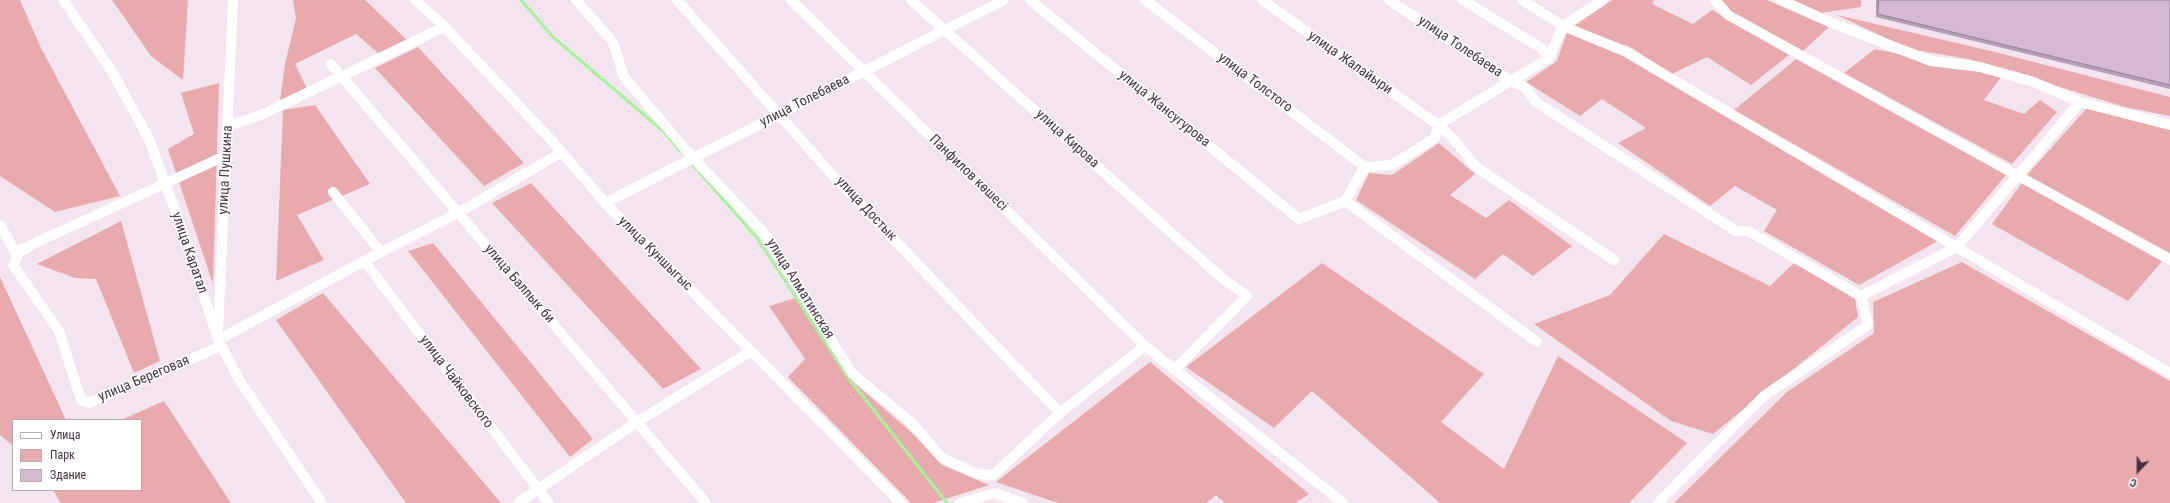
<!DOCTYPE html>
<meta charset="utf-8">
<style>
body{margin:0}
#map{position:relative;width:2170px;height:503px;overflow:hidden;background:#f3e4f0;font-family:"Roboto Condensed",sans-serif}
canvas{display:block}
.legend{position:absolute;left:12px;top:419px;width:130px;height:72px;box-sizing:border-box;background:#fff;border:1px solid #b5adb4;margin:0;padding:5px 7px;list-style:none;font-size:12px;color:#453343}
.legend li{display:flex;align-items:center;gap:8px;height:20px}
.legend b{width:20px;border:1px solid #b5adb4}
.north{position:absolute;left:2118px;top:451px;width:40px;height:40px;-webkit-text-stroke:3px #fff;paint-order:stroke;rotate:202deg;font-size:11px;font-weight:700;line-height:16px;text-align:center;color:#453343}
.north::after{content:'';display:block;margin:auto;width:14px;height:18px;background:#453343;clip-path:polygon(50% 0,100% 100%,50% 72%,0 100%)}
</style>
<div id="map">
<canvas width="2170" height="503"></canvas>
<ul class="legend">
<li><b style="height:5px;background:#fff"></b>Улица</li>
<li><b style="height:11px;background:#e9aaae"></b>Парк</li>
<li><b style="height:11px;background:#d5b8d2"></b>Здание</li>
</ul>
<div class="north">С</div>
</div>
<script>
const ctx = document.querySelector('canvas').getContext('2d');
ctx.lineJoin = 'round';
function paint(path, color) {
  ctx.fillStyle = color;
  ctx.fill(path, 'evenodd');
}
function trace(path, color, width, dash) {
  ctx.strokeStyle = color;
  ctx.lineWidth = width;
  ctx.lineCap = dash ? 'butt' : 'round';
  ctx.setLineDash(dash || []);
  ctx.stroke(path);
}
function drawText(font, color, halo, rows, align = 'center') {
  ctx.font = font + ' "Roboto Condensed",sans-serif';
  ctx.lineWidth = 3;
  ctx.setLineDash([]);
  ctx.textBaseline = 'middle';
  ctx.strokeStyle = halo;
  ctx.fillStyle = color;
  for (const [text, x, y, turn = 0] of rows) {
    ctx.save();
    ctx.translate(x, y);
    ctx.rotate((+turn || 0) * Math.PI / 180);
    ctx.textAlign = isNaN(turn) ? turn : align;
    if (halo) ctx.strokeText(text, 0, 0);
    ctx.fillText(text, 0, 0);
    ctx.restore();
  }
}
paint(new Path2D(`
 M0,0H20L40,46L120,196L55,212L0,176Z
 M112,0H188L183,80L151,56Z
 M293,0H365L407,40L379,54L356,34L295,64L307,89L280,101L285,64L296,18Z
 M1612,0H1654L1652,4L1693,24L1712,10L1789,55L1751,85L1707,57L1672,74L1632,48L1574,26Z
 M1720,0H1767L1829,27L1803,51L1729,11Z
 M1789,0H1861V7L1820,13Z
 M1837,15L1995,52L2170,97V116L2125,107L1969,59L1909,49Z
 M1567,32L1625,56L1938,241L1859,285L1764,231L1777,210L1735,186L1710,206L1618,143L1646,128L1602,99L1580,116L1526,82L1557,61Z
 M418,47L524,163L484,186L375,68Z
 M1875,49L2002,76L1984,100L2024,114L2040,100L2057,112L2012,164L1844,73Z
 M1796,59L2006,175L1955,236L1734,110Z
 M219,83L213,284L168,149L194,134L181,93Z
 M315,105L370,184L297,215L324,260L276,281L283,110Z
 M2087,108L2170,129V253L2027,175Z
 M1439,143L1475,174L1450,195L1486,218L1509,200L1572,246L1533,276L1503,254L1475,279L1356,200L1369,173L1392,175Z
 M531,183L701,369L663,389L492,203Z
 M2022,183L2165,258L2128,301L1992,224Z
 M121,221L160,361L134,373L96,279L75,278L37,264Z
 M1664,234L1770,286L1794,263L1855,299L1858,317L1713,434L1671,421L1534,324L1610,295Z
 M433,243L593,439L570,457L408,251Z
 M1962,262L2170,381V503H1674L1787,392L1874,333L1873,302Z
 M1322,263L1484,374L1441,422L1504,469L1558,356L1687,443L1629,503H1440L1312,391L1274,428L1186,367Z
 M0,277L66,420H13V446L0,435Z
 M323,293L501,503H406L276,320Z
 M796,298L845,375L910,431L942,465L989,485L933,503H911L788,377L805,359L769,306Z
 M1150,362L1309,494L1295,503H1225L1216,495L1206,503H1058L996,482Z
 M164,401L231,503H61L53,490H141V420H121Z`), '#e9aaae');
trace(new Path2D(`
 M521,0L553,37L664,132L680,151
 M692,164L757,238L850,380L947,503`), '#a6f39c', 3);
trace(new Path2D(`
 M63,0L110,68L149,139L187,243L218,340L240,381L322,503
 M415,0L441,23L553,142L605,203L901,503
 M576,0L613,42L624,77L693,158L765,234L852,373L913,424L942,458L978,474L993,475L1060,413L1145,346
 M677,0L836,179L1060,413
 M791,0L1145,346L1343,503
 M911,0L1223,279L1247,296L1174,370
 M1030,0L1299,219L1345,201L1365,167L1392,165L1435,138L1438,125L1549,58L1563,26L1603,0
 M1145,0L1365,167
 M1262,0L1438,125L1452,137L1475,166L1614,260
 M1389,0L1511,81L1525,87L1536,102L1736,231H1748L1861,296L1957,247L2080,102
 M1463,0L1541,48L1549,58
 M1522,0L1563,26L1626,52L2170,373
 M1715,0L1728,15L2170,260
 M1781,0L1832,23L1931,61L1980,67L2034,82L2080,102L2170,125
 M331,64L706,503
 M228,126L261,115L444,27
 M333,192L381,252
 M1345,201L1537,342
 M605,203L1004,0
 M0,225L15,252L24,248
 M364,261L549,503
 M218,332L233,0
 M218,340L381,252L458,213L562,152
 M221,346L89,403L81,400L59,331L13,265L19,253L33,244L227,155
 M518,503L637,422L751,351
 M960,503L995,493L1023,503
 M1658,503L1764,396L1868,325L1861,296`), '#fff', 10);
paint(new Path2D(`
 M1876,0H2170V89L1876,17Z`), '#b79eb5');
const building = new Path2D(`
 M1879,0H2170V85L1878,14Z`);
paint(building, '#d5b8d2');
trace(building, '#958193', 1);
drawText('14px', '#453343', '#fff', [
 ["улица Толебаева",1460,47,34],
 ["улица Жалайыри",1350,63,35],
 ["улица Толстого",1255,83,37],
 ["улица Толебаева",805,101,-27],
 ["улица Жансугурова",1164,109,39],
 ["улица Кирова",1067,139,42],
 ["улица Пушкина",226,170,-87],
 ["Панфилов көшесі",968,173,44],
 ["улица Достык",866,209,47],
 ["улица Каратал",189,253,71],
 ["улица Куншыгыс",655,254,45],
 ["улица Балпык би",519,284,49],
 ["улица Алматинская",800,289,58],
 ["улица Береговая",144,379,-23],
 ["улица Чайковского",456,382,53]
]);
</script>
